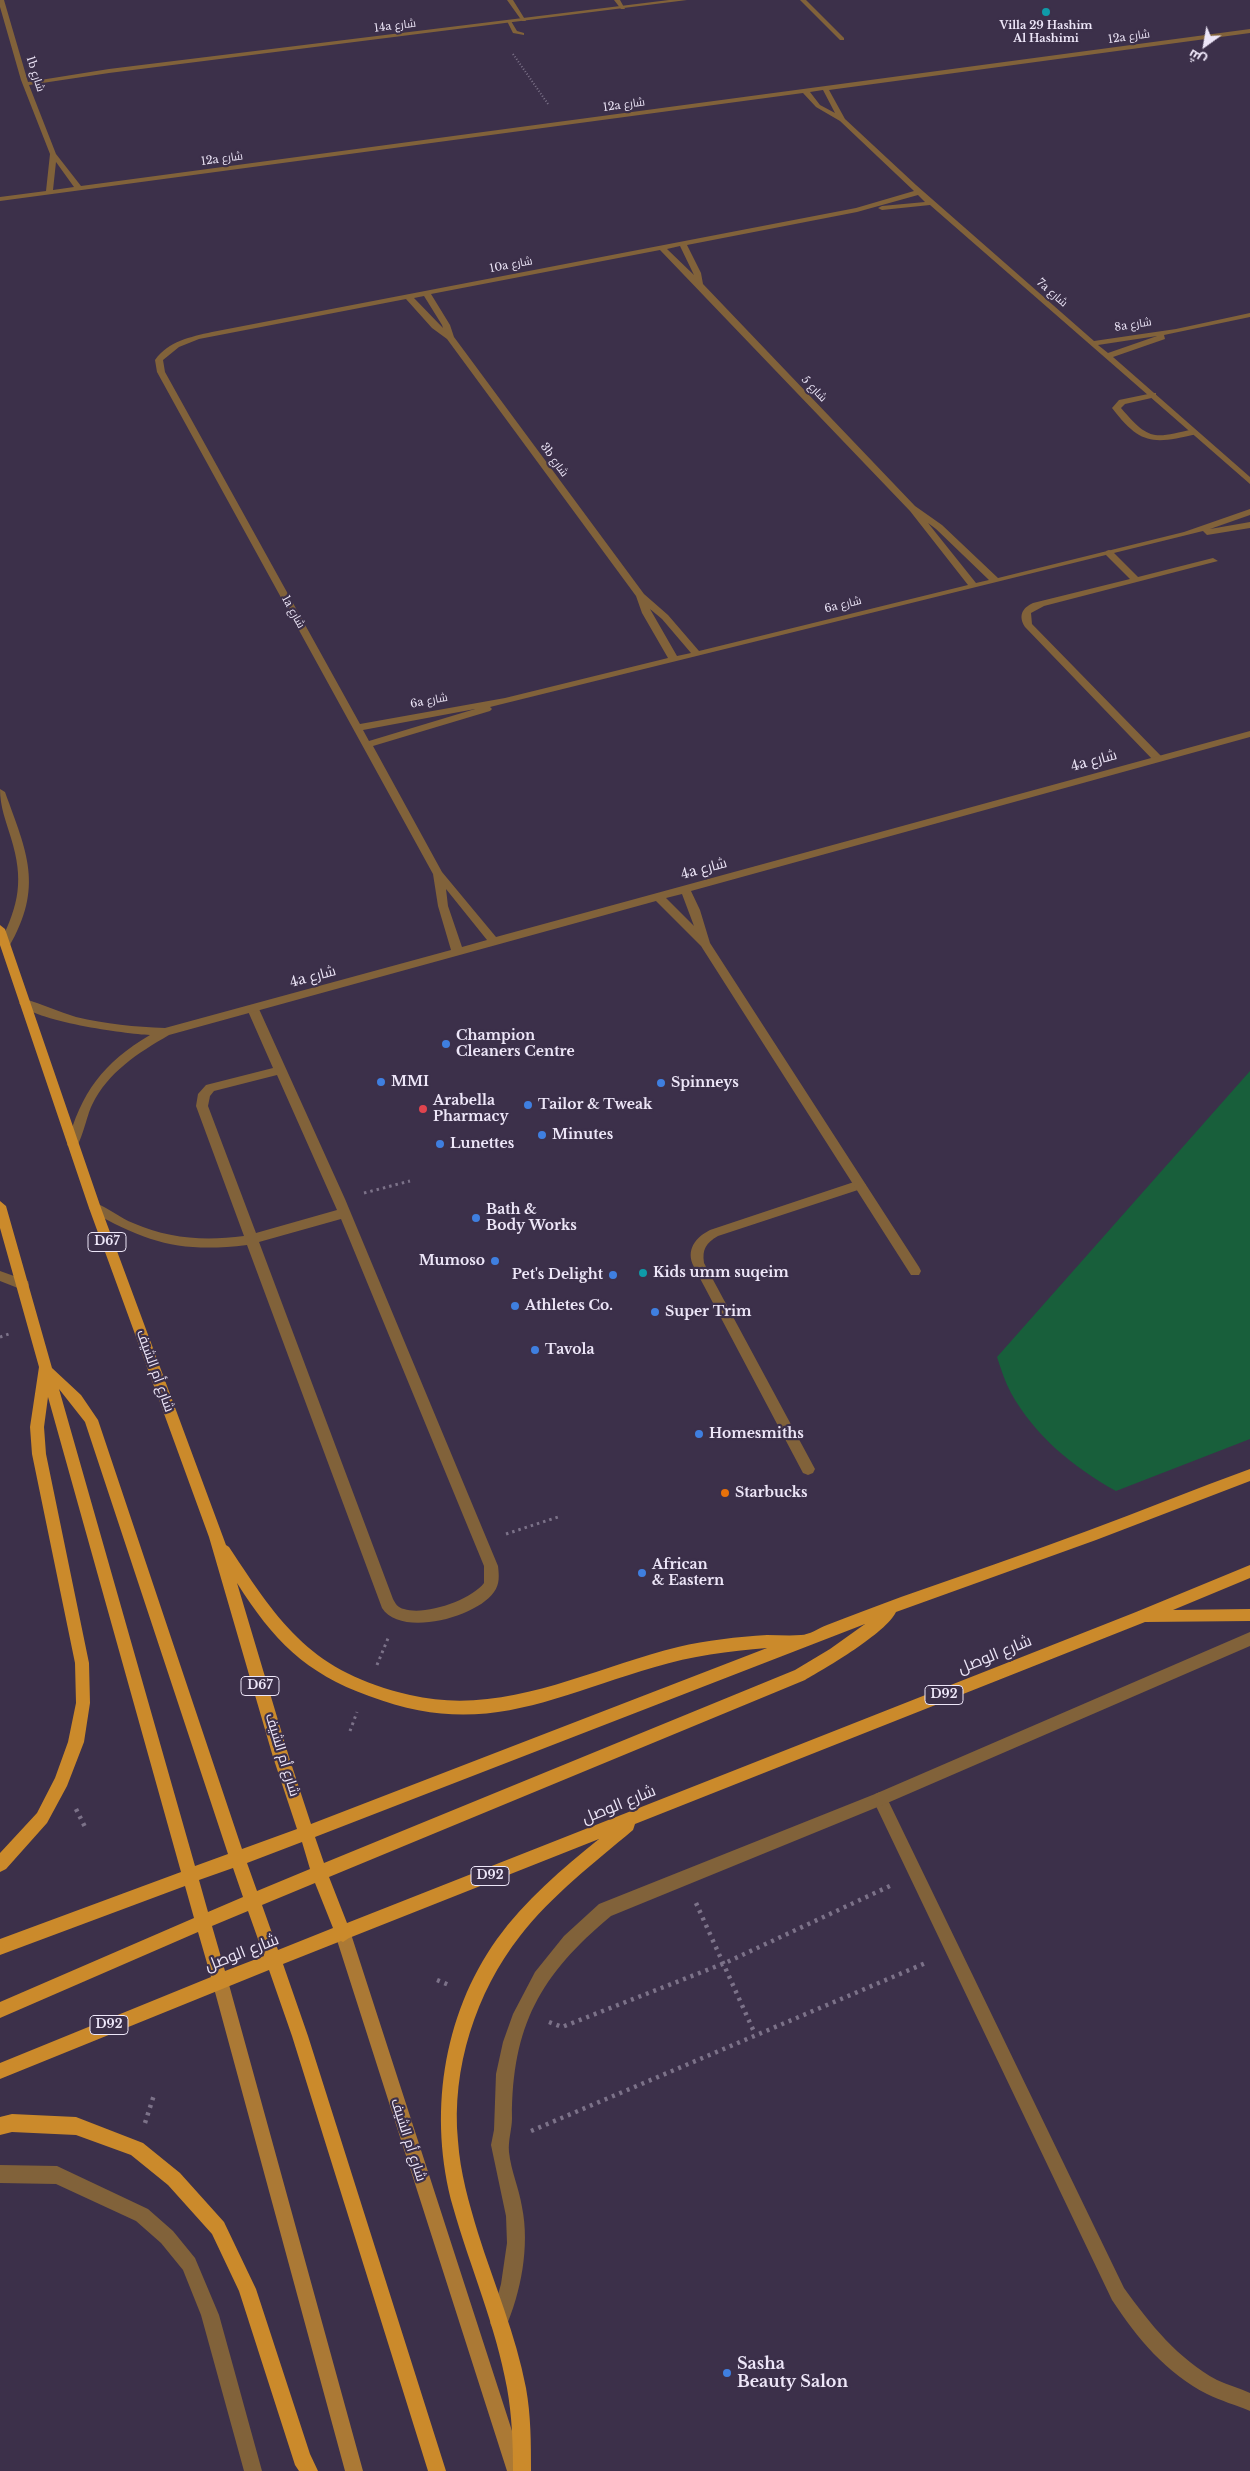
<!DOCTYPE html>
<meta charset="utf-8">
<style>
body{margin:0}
#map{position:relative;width:1250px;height:2471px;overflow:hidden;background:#3c304a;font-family:"Libre Baskerville",Cairo,serif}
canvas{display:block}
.north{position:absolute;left:1180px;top:20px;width:50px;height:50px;-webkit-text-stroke:4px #3c304a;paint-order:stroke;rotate:212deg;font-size:14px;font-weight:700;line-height:20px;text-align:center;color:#ede6f8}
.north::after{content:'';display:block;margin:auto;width:18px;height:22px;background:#ede6f8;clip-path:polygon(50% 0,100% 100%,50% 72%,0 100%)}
</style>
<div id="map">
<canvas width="1250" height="2471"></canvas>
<div class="north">ش</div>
</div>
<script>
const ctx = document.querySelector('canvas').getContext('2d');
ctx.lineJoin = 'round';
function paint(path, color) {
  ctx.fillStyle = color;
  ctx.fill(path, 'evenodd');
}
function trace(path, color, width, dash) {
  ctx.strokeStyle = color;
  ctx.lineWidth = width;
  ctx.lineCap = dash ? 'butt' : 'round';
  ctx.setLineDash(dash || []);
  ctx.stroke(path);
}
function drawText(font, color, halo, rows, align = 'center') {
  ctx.font = font + ' "Libre Baskerville",Cairo,serif';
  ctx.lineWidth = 4.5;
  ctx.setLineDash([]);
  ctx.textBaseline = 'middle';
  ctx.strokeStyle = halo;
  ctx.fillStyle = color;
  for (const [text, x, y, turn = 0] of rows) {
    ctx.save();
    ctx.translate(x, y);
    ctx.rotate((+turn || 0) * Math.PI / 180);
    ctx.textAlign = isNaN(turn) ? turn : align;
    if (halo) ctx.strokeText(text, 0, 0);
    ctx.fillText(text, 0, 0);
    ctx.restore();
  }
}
paint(new Path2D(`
 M1250,1071V1439L1116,1491C1073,1467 1035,1436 1011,1393C1005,1382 1001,1369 997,1357Z`), '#185f3b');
trace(new Path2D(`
 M513,54L548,104`), '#7c7289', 2, [1, 2]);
trace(new Path2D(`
 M364,1193L410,1181
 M0,1337L9,1334
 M506,1534L558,1517
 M377,1665L389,1636
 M350,1731L357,1712`), '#7c7289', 3, [2.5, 4]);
trace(new Path2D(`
 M76,1809L86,1829
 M696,1903L755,2034
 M437,1980L449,1985
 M549,2022L562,2027L725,1963L892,1885
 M145,2123L154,2095
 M531,2131L928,1962`), '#7c7289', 4.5, [3, 5]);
paint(new Path2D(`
 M507,0H513L526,21H522Z
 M614,0H620L625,9H621Z
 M800,0H806L844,38V40H840Z
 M507,21H511L517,31L524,33V35L513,33Z
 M1153,393H1156V397L1125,404L1121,408C1150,442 1154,438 1194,429L1198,432L1197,434C1154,444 1141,446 1112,408L1119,400Z
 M1109,550L1112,551L1138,577L1213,558L1218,561L1044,606L1031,613L1032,624L1162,757L1163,759L1158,762L1154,761L1025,627C1018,616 1022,608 1033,603L1130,579L1106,555V551Z
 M253,1005L259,1009L345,1199L498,1566C499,1575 500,1584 494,1592C477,1617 401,1638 382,1608L247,1245C182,1253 147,1243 91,1211L89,1208L95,1203C109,1208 120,1218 133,1223C169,1239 205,1241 244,1236L196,1106L198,1094L206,1085L273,1068L247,1009ZM277,1075L337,1210L256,1233L208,1106L210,1096L214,1091ZM341,1219L484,1566V1583C471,1600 425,1616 404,1609C398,1608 395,1603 393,1599L259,1242Z
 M860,1180L866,1185L864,1188L718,1236C706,1243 702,1249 704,1263L815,1469L813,1473L808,1475L803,1473L694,1267C685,1250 696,1237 710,1230Z
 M880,1792L885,1794L1124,2288C1150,2324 1178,2359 1217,2380C1228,2385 1239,2388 1250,2393V2411C1236,2405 1221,2401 1207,2394C1166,2373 1137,2338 1112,2300L875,1804L872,1799L875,1794Z`), '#81623a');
paint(new Path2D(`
 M0,0H4L28,82L109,69L669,0H687L109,73L29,85L56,154L81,186L1250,29V33L829,90L845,119L916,185L1094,341L1176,329L1250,313V317L1164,335L1165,339L1113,357L1250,477V484L930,205L882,210L878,208L882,206L925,202L918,195L857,212L687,245L701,273L703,284L915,506L942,525L998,578L1184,532L1250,509V515L1210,529L1250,522V528L1207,535L1203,531L490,707L492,709L490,711L373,746L442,872L496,937L1250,731V737L691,891L700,910L710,943L919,1267L921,1271L919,1275H911L701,946L656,901L169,1035C138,1053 108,1072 92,1105C87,1114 81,1147 73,1150L67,1145C81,1092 103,1063 150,1035C126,1034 32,1021 19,1003L25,999C42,1004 59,1012 76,1017C106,1024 135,1027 165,1028L451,950L438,906L433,874L157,372L155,360C169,341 190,337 212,332L856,208L914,191L840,121L816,107L803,93L0,201V197L46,191L50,154L21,80L0,7ZM823,90L835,113L820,105L810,92ZM56,162L74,187L53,190ZM680,246L693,273L694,275L667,249ZM660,250L910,511L968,585L699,651L668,615L644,594L454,337L450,325L431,294ZM424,296L442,325L443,328L414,298ZM406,299L432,328L447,339L636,596L642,613L668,658L505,698L360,724L165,372L163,360L179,347L199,339ZM1157,336L1108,353L1098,345ZM928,523L936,529L989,580L976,583ZM650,609L662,619L691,653L677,656ZM475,709L369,741L363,730ZM446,889L487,940L462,947L448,906ZM682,894L694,926L666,898Z
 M0,789L5,792C27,853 44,886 9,947H1L0,943C19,904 24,880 11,838C6,821 0,807 0,789Z
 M0,1271L28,1281L29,1285L28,1289L23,1290L0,1281Z
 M1250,1632V1646L885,1804L611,1916C540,1975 512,2026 512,2118C512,2129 508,2140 509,2152C511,2171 519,2188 522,2207C530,2246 521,2293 505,2329L499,2332L493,2329L490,2323L501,2284L507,2243L506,2216L491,2145L494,2130L496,2074L503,2042L513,2014L535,1972L564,1936L599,1904L875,1794Z
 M0,2165L57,2166L148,2209L173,2231L195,2258L219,2315L262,2471H244L201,2315L183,2270L161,2243L136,2221L56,2184L0,2183Z`), '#81623a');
paint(new Path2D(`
 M343,1926L349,1928L351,1934L525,2471H507L335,1934L337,1928Z
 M220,1973L226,1975L228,1981L363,2471H345L212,1981L214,1975Z`), '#ab7935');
paint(new Path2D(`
 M0,925L5,929L101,1208L226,1545L229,1547C281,1626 312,1672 410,1695C504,1717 588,1669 678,1647C707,1640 737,1637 767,1635C778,1635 790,1636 801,1635C809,1635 819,1628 827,1625C851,1616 876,1606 901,1597C963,1575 1025,1554 1087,1531C1141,1511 1195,1489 1250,1469V1481L1096,1540L896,1612C886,1633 826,1668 805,1680L329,1877L347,1923L1136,1612L1250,1565V1578L1173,1610L1250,1609V1621L1145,1622L635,1824L633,1830C594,1863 552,1895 520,1936C476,1992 451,2069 458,2141C460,2172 469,2203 478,2233C494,2284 516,2335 526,2388C531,2416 531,2443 531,2471H513C513,2443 512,2416 507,2388C496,2326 470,2267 453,2207C428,2117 442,2016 497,1939C525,1900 562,1869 599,1839L349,1938L343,1942L341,1941L283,1964L308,2036L446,2471H428L292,2036L269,1970L0,2079V2063L211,1977L198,1932L0,2018V2002L194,1918L185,1886L0,1955V1939L181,1872L48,1397L44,1427L46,1454L89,1663L90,1703L84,1742L67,1786L47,1823L6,1869L0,1872V1853L37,1813L55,1778L68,1742L76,1703L75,1663L32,1454L30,1427L39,1367L0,1228V1201L6,1206L52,1368L81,1395L98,1420L242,1849L297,1829L273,1757L209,1537L89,1208L0,945ZM59,1389L85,1422L228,1854L195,1866ZM237,1583C273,1640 305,1673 369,1696C482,1739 548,1698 655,1667C691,1656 729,1651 767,1648L311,1824L289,1757ZM865,1624L830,1649L795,1670L324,1863L315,1837ZM302,1842L310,1869L257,1891L247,1863ZM233,1868L243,1897L208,1912L199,1880ZM315,1883L333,1928L278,1950L262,1905ZM248,1911L264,1956L225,1971L212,1926Z
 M12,2114L76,2117L143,2143L180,2173L224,2222L256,2289L310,2454L318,2471H299L295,2465L239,2291L212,2234L168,2185L131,2155L76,2135L12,2132L0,2135V2117Z`), '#cb8a2b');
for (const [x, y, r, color] of [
 [1046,12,5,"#0f9aa8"],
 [446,1044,5,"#3f7fe0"],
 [381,1082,5,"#3f7fe0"],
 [661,1083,5,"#3f7fe0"],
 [528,1105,5,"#3f7fe0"],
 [423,1109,5,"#e0444e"],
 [542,1135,5,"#3f7fe0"],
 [440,1144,5,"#3f7fe0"],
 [476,1218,5,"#3f7fe0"],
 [495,1261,5,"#3f7fe0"],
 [643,1273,5,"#0f9aa8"],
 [613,1275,5,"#3f7fe0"],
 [515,1306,5,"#3f7fe0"],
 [655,1312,5,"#3f7fe0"],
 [535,1350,5,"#3f7fe0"],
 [699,1434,5,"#3f7fe0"],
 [725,1493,5,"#e8710a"],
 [642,1573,5,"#3f7fe0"],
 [727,2373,5,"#3f7fe0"]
]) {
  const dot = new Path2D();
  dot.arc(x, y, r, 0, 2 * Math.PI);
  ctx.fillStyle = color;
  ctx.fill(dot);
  trace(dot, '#3c304a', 2);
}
drawText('11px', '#ede6f8', '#3c304a', [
 ["14a شارع",395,26,-7],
 ["12a شارع",1129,37,-8],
 ["1b شارع",35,74,72],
 ["12a شارع",624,105,-8],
 ["12a شارع",222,159,-8],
 ["10a شارع",511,265,-11],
 ["7a شارع",1052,293,41],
 ["8a شارع",1133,325,-9],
 ["شارع 5",814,389,46],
 ["3b شارع",554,460,54],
 ["6a شارع",843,605,-14],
 ["1a شارع",293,612,61],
 ["6a شارع",429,701,-11]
]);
drawText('bold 11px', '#ede6f8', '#3c304a', [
 ["Villa 29 Hashim",1046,26],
 ["Al Hashimi",1046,39]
]);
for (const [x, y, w] of [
 [107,1242,38],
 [260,1686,38],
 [944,1695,38],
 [490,1876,38],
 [109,2025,38]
]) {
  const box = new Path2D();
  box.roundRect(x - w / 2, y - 9.5, w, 19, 4);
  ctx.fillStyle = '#3c304a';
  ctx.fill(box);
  trace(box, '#ede6f8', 1);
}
drawText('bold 12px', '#ede6f8', null, [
 ["D67",107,1242],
 ["D67",260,1686],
 ["D92",944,1695],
 ["D92",490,1876],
 ["D92",109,2025]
]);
drawText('14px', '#ede6f8', '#3c304a', [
 ["4a شارع",1094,761,-15],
 ["4a شارع",704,869,-15],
 ["4a شارع",313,977,-15],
 ["شارع أم الشيف",155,1371,70],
 ["شارع أم الشيف",282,1755,73],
 ["شارع أم الشيف",408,2140,72]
]);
drawText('bold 14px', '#ede6f8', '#3c304a', [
 ["Champion",456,1036],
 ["Cleaners Centre",456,1052],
 ["MMI",391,1082],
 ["Spinneys",671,1083],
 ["Arabella",433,1101],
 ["Pharmacy",433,1117],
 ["Tailor & Tweak",538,1105],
 ["Minutes",552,1135],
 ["Lunettes",450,1144],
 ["Bath &",486,1210],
 ["Body Works",486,1226],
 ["Mumoso",485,1261,"right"],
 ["Kids umm suqeim",653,1273],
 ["Pet's Delight",603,1275,"right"],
 ["Athletes Co.",525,1306],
 ["Super Trim",665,1312],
 ["Tavola",545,1350],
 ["Homesmiths",709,1434],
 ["Starbucks",735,1493],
 ["African",652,1565],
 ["& Eastern",652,1581]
], 'left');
drawText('16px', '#ede6f8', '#3c304a', [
 ["شارع الوصل",995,1655,-22],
 ["شارع الوصل",619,1805,-22],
 ["شارع الوصل",242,1953,-21]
]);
drawText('bold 16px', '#ede6f8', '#3c304a', [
 ["Sasha",737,2364],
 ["Beauty Salon",737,2382]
], 'left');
</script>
